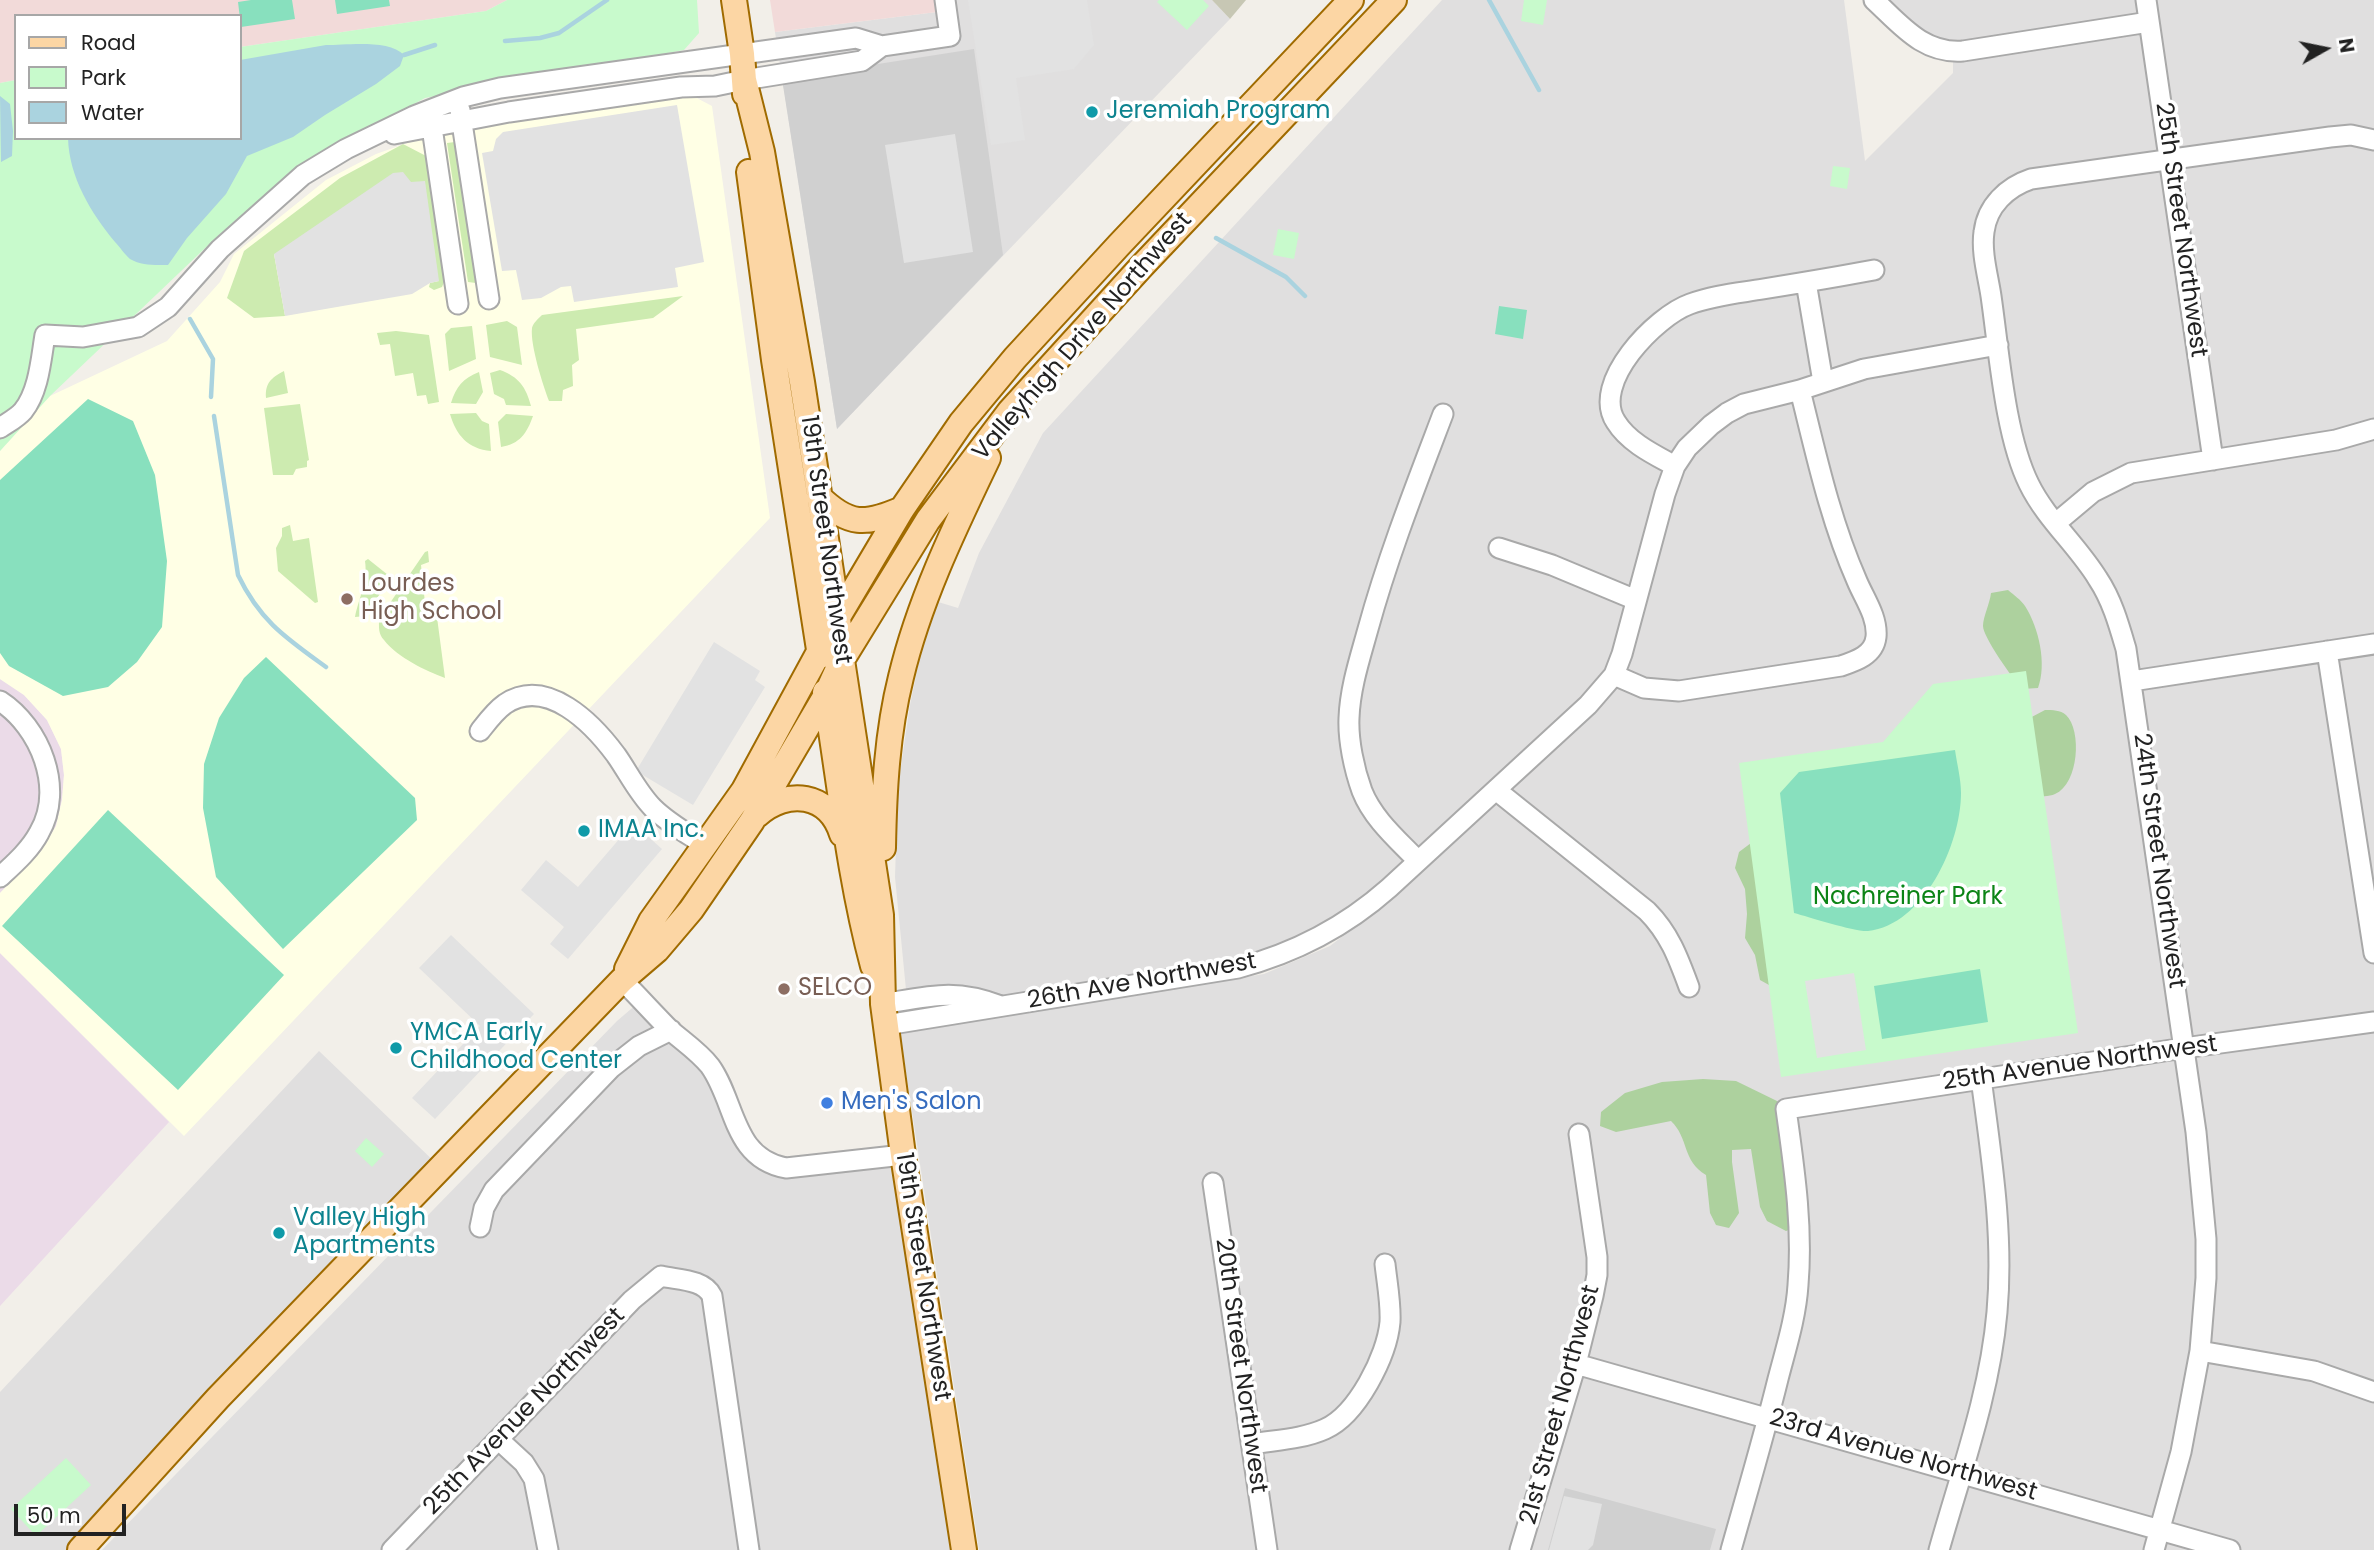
<!DOCTYPE html>
<style>
body{margin:0}
#map{position:relative;width:2374px;height:1550px;overflow:hidden;background:#f2efe9;font-family:Poppins,sans-serif}
canvas{display:block}
.legend{position:absolute;left:14px;top:14px;width:228px;height:126px;box-sizing:border-box;background:#fff;border:2px solid #a7a7a7;margin:0;padding:9px 12px;list-style:none;font-size:21px;color:#222}
.legend li{display:flex;align-items:center;gap:14px;height:35px}
.legend b{width:35px;border:2px solid #a7a7a7}
.north{position:absolute;left:2290px;top:14px;width:70px;height:70px;-webkit-text-stroke:5px #fff;paint-order:stroke;rotate:81deg;font-size:19px;font-weight:700;line-height:28px;text-align:center;color:#222}
.north::after{content:'';display:block;margin:auto;width:24px;height:32px;background:#222;clip-path:polygon(50% 0,100% 100%,50% 72%,0 100%)}
.scale{position:absolute;left:14px;top:1504px;width:112px;height:32px;box-sizing:border-box;border:4px solid #222;border-top:0;padding-left:9px;font-size:21px;line-height:24px;white-space:nowrap;color:#222;-webkit-text-stroke:5px #fff;paint-order:stroke}
</style>
<div id="map">
<canvas width="2374" height="1550"></canvas>
<ul class="legend">
<li><b style="height:9px;background:#fcd6a4"></b>Road</li>
<li><b style="height:19px;background:#c8facc"></b>Park</li>
<li><b style="height:19px;background:#aad3df"></b>Water</li>
</ul>
<div class="north">N</div>
<div class="scale">50 m</div>
</div>
<script>
const ctx = document.querySelector('canvas').getContext('2d');
ctx.lineJoin = 'round';
function paint(path, color) {
  ctx.fillStyle = color;
  ctx.fill(path, 'evenodd');
}
function trace(path, color, width, dash) {
  ctx.strokeStyle = color;
  ctx.lineWidth = width;
  ctx.lineCap = dash ? 'butt' : 'round';
  ctx.setLineDash(dash || []);
  ctx.stroke(path);
}
function drawText(font, color, halo, rows, align = 'center') {
  ctx.font = font + ' Poppins,sans-serif';
  ctx.lineWidth = 7;
  ctx.setLineDash([]);
  ctx.textBaseline = 'middle';
  ctx.strokeStyle = halo;
  ctx.fillStyle = color;
  for (const [text, x, y, turn = 0] of rows) {
    ctx.save();
    ctx.translate(x, y);
    ctx.rotate((+turn || 0) * Math.PI / 180);
    ctx.textAlign = isNaN(turn) ? turn : align;
    if (halo) ctx.strokeText(text, 0, 0);
    ctx.fillText(text, 0, 0);
    ctx.restore();
  }
}
paint(new Path2D(`
 M952,0H1212L1230,19L837,429L775,32L953,10Z
 M1442,0H1844L1865,161L1953,73V52L1874,0H2374V1550H979L900,1033L1264,974L1330,946L1405,888L1417,863L1296,949L1002,1006L907,1000L895,877L898,786L910,705L924,637L935,601L958,608L979,553L1043,433Z
 M645,997L668,1017L743,1129L762,1149L777,1158H802L890,1145L951,1550H102L617,1021Z
 M319,1051L441,1168L80,1550H0V1392Z`), '#e0dfdf');
paint(new Path2D(`
 M0,0H507L486,11L240,47V16H16V80L0,83Z
 M770,0H952L953,10L775,32Z`), '#f2dad9');
paint(new Path2D(`
 M0,679L24,695L47,720L61,749L64,775L62,800L56,826L41,851L0,893Z
 M0,953L169,1122L0,1306Z`), '#ebdbe8');
paint(new Path2D(`
 M691,95L712,106L770,518L184,1136L0,953V893L41,851L56,826L62,800L64,775L61,749L47,720L24,695L0,679V451L50,396L167,341L220,282L234,254L326,180L376,154L413,141L498,123Z`), '#ffffe5');
paint(new Path2D(`
 M974,49L1003,255L837,429L782,79Z
 M1565,1488L1716,1529L1710,1550H1548Z`), '#d0d0d0');
paint(new Path2D(`
 M1212,0H1246L1230,19Z`), '#c7c7b4');
paint(new Path2D(`
 M455,142L476,283L468,282L447,143Z
 M403,144L428,157L446,277L442,287L434,290L429,287L430,283L439,281L274,254L285,316L254,318L227,298L244,251L340,178Z
 M683,296L653,318L576,329L579,360L572,365L573,386L563,390L562,401H549C543,385 530,345 532,328C533,323 538,319 542,315Z
 M507,321L517,327L522,365L490,357L486,325Z
 M472,326L476,359L449,371L445,334L451,328Z
 M396,331L429,335L439,402L428,404L426,395L417,396L413,373L395,376L390,344L380,345L377,333Z
 M500,370C519,377 526,387 531,406L506,405L504,399L494,394L490,373Z
 M284,371L288,393L266,398C265,383 271,378 284,371Z
 M479,372L483,392L476,404L451,403C456,387 463,378 479,372Z
 M300,404L309,460L307,461V467L296,469L293,475H273L264,408Z
 M476,413L482,421L489,424L491,451C468,449 456,435 450,414Z
 M506,414L533,416C527,433 520,444 501,447L498,422Z
 M290,525L293,541L309,538L318,602L315,603L278,571L276,548L282,536V528Z
 M428,551L429,562L421,565L425,603L435,602L445,678C426,671 397,657 384,640C378,634 379,627 379,619L425,552Z
 M368,559L388,575L386,584L366,616L355,617C359,597 368,582 365,561Z`), '#cdebb0');
paint(new Path2D(`
 M2008,590C2014,595 2021,600 2025,606C2039,628 2047,664 2038,688L2022,689C2013,679 1983,637 1983,626C1983,617 1990,603 1991,593Z
 M2045,710C2053,710 2060,710 2066,715C2082,730 2079,784 2055,794C2049,797 2040,796 2033,797L2026,720Z
 M1755,840L1778,990L1760,980L1755,955L1745,938L1747,914L1745,889L1735,868L1739,852Z
 M1703,1079L1736,1081L1777,1101L1785,1110L1802,1225L1786,1231L1767,1221L1760,1207L1751,1149L1732,1150V1162L1739,1213L1729,1228L1716,1225L1710,1213L1706,1175C1682,1161 1689,1138 1671,1121L1616,1132L1600,1126L1601,1112L1625,1093L1662,1082Z`), '#add19e');
paint(new Path2D(`
 M507,0H697L699,33L684,50L425,98L313,159L221,233L50,396L0,451V83L16,80V138H240V47L486,11Z
 M1159,0H1203L1209,6L1187,30L1157,2Z
 M1524,0H1547L1543,25L1521,21Z
 M1833,166L1850,168L1847,189L1830,186Z
 M1278,229L1299,233L1294,259L1273,255Z
 M2026,671L2078,1033L1781,1077L1739,763L1883,742L1933,684Z
 M366,1138L384,1154L372,1167L355,1151Z
 M66,1458L91,1485L36,1536L11,1509Z`), '#c8facc');
paint(new Path2D(`
 M251,0H292L295,19L241,27L238,2Z
 M335,0H389L390,6L337,14Z
 M1499,306L1527,310L1523,339L1495,334Z
 M88,399L133,421L155,475L167,561L162,627L137,662L108,687L63,696L9,666L0,653V480Z
 M266,657L415,798L417,820L283,949L216,877L203,808L204,764L219,718L244,678Z
 M1955,750C1957,764 1961,779 1961,793C1961,844 1924,925 1868,931C1855,932 1809,917 1794,913L1780,793L1799,772Z
 M108,810L284,975L178,1090L2,926Z
 M1980,969L1988,1022L1882,1039L1874,986Z`), '#88e0be');
paint(new Path2D(`
 M968,0H1087L1094,45L1074,69L1016,78L1025,140L991,145Z
 M677,105L704,262L675,268L678,287L574,302L571,286L561,287L541,298L522,300L516,270L502,271L482,153L493,151L496,139L503,132Z
 M955,134L973,252L904,263L885,145Z
 M403,172L411,182L425,181L439,281L430,283L412,294L285,316L274,254L393,173Z
 M714,642L760,671L755,680L765,687L693,805L636,771Z
 M633,823L662,849L568,959L550,944L564,927L521,890L546,860L578,887Z
 M451,935L534,1014L435,1119L412,1098L480,1026L419,968Z
 M1854,973L1866,1050L1817,1058L1805,981Z
 M1564,1496L1602,1504L1593,1545L1588,1550H1549Z`), '#e2e2e2');
paint(new Path2D(`
 M326,45C347,45 389,39 404,55L400,66L376,84L325,115L293,137L247,156L226,194L187,238L168,265C154,265 142,266 130,259C125,255 120,247 115,242C91,213 69,177 68,138H240V60Z
 M0,96L10,104L13,131L12,156L1,162Z`), '#aad3df');
trace(new Path2D(`
 M1489,0L1539,90
 M505,41L540,38L559,33L607,0
 M404,55L435,45
 M1216,238L1286,277L1305,296
 M190,319L213,359L211,397
 M214,416L238,575C260,621 286,638 326,667`), '#aad3df', 4.5);
const minor = new Path2D(`
 M1874,0C1901,25 1923,54 1963,51L2149,22
 M2146,0L2213,460
 M460,110L489,299
 M430,114L458,304
 M394,134L509,112L681,87L715,86L744,80L862,61L882,46
 M1806,282L1823,382
 M0,428C7,423 17,418 23,411C39,391 41,359 45,335L83,337L138,327L168,307L220,249L303,175L346,149L414,116L463,97L500,88L856,38L882,46L950,36L945,0
 M1675,466C1655,455 1629,443 1616,422C1590,383 1656,316 1690,304C1714,295 1739,293 1763,289C1800,283 1837,277 1874,270
 M2056,523L2093,492L2131,473L2336,440L2374,429
 M1499,548L1552,565L1636,600
 M2327,651L2374,953
 M1614,675L1644,688L1679,691L1841,666C1856,661 1874,655 1876,637C1878,617 1864,598 1857,581C1830,520 1816,454 1800,390
 M2132,681L2374,644
 M0,701C40,727 65,788 39,833C30,850 14,864 0,877
 M480,731C487,722 495,711 505,704C547,676 593,724 616,755C628,772 638,793 653,808C668,823 688,834 705,845
 M1496,790L1647,911C1669,933 1678,957 1689,987
 M1418,861C1398,840 1373,819 1362,791C1354,769 1348,740 1349,718C1350,688 1360,658 1368,629C1388,556 1416,485 1443,414
 M622,980C638,996 654,1014 670,1030C684,1042 699,1052 710,1066C736,1102 732,1158 786,1168L903,1155
 M883,1004C930,996 955,988 1001,1006
 M886,1025L1238,968C1295,953 1345,927 1389,888L1588,705L1614,675L1622,654L1665,494L1675,466L1687,448L1711,425L1727,413L1744,404L1800,390L1864,369L1998,345
 M1213,1183L1267,1550
 M480,1227L484,1208L494,1190L611,1068L639,1046L671,1030
 M2200,1351L2314,1371L2374,1392
 M1576,1364L2230,1550
 M499,1440L524,1463L534,1479L548,1550
 M1252,1444C1276,1440 1303,1439 1325,1429C1357,1415 1387,1356 1390,1322C1391,1303 1387,1283 1385,1264
 M392,1550L632,1300L661,1276C678,1280 704,1279 712,1296L749,1550
 M1520,1550L1576,1364L1593,1296L1597,1275V1257L1579,1134
 M1731,1550C1747,1493 1764,1436 1778,1379C1786,1348 1796,1317 1798,1285C1803,1225 1794,1167 1786,1109L2184,1048L2374,1022
 M1939,1550C1961,1472 1990,1393 1997,1312C2004,1233 1991,1155 1981,1078
 M2154,1550L2181,1452L2200,1351L2206,1278V1239L2196,1132L2126,649C2119,625 2112,600 2098,579C2078,546 2046,519 2029,484C2005,436 1999,351 1991,296C1988,276 1981,252 1984,232C1987,206 2007,187 2031,179L2330,137L2351,135L2374,140`);
const major = new Path2D(`
 M734,0L742,54L745,94
 M744,80L762,152L802,382L838,617L842,660L881,915L883,1004L903,1155L964,1550
 M749,172L774,360L820,656
 M819,497C849,526 865,525 902,509
 M825,692C840,784 849,876 873,966
 M757,815C787,788 829,793 842,834
 M883,848C884,791 887,733 901,677C919,601 954,529 988,458
 M627,969L651,921L744,790L838,617L902,509L961,423L1015,358L1119,245L1351,0
 M80,1550L218,1398L622,980L657,950L691,910L752,821L826,695L842,660L928,520L1010,411L1141,267L1394,0`);
trace(minor, '#a9a9a9', 23);
trace(major, '#a06b00', 28);
trace(minor, '#fff', 19);
trace(major, '#fcd6a4', 24);
for (const [x, y, r, color] of [
 [1092,112,7,"#0f9aa8"],
 [347,599,7,"#8d6e63"],
 [584,831,7,"#0f9aa8"],
 [784,989,7,"#8d6e63"],
 [396,1048,7,"#0f9aa8"],
 [827,1103,7,"#3f7fe0"],
 [279,1233,7,"#0f9aa8"]
]) {
  const dot = new Path2D();
  dot.arc(x, y, r, 0, 2 * Math.PI);
  ctx.fillStyle = color;
  ctx.fill(dot);
  trace(dot, '#fff', 2.5);
}
drawText('24px', '#0d838f', '#fff', [
 ["Jeremiah Program",1106,112],
 ["IMAA Inc.",598,831],
 ["YMCA Early",410,1034],
 ["Childhood Center",410,1062],
 ["Valley High",293,1219],
 ["Apartments",293,1247]
], 'left');
drawText('24px', '#222', '#fff', [
 ["25th Street Northwest",2180,230,82],
 ["Valleyhigh Drive Northwest",1083,337,-49],
 ["19th Street Northwest",825,540,82],
 ["24th Street Northwest",2158,861,82],
 ["26th Ave Northwest",1142,982,-10],
 ["25th Avenue Northwest",2080,1064,-8],
 ["19th Street Northwest",922,1277,81],
 ["20th Street Northwest",1240,1366,82],
 ["21st Street Northwest",1561,1405,-75],
 ["25th Avenue Northwest",525,1412,-46],
 ["23rd Avenue Northwest",1903,1456,16]
]);
drawText('24px', '#785e54', '#fff', [
 ["Lourdes",361,585],
 ["High School",361,613],
 ["SELCO",798,989]
], 'left');
drawText('24px', '#0c8416', '#fff', [
 ["Nachreiner Park",1908,898]
]);
drawText('24px', '#366cbe', '#fff', [
 ["Men's Salon",841,1103]
], 'left');
</script>
